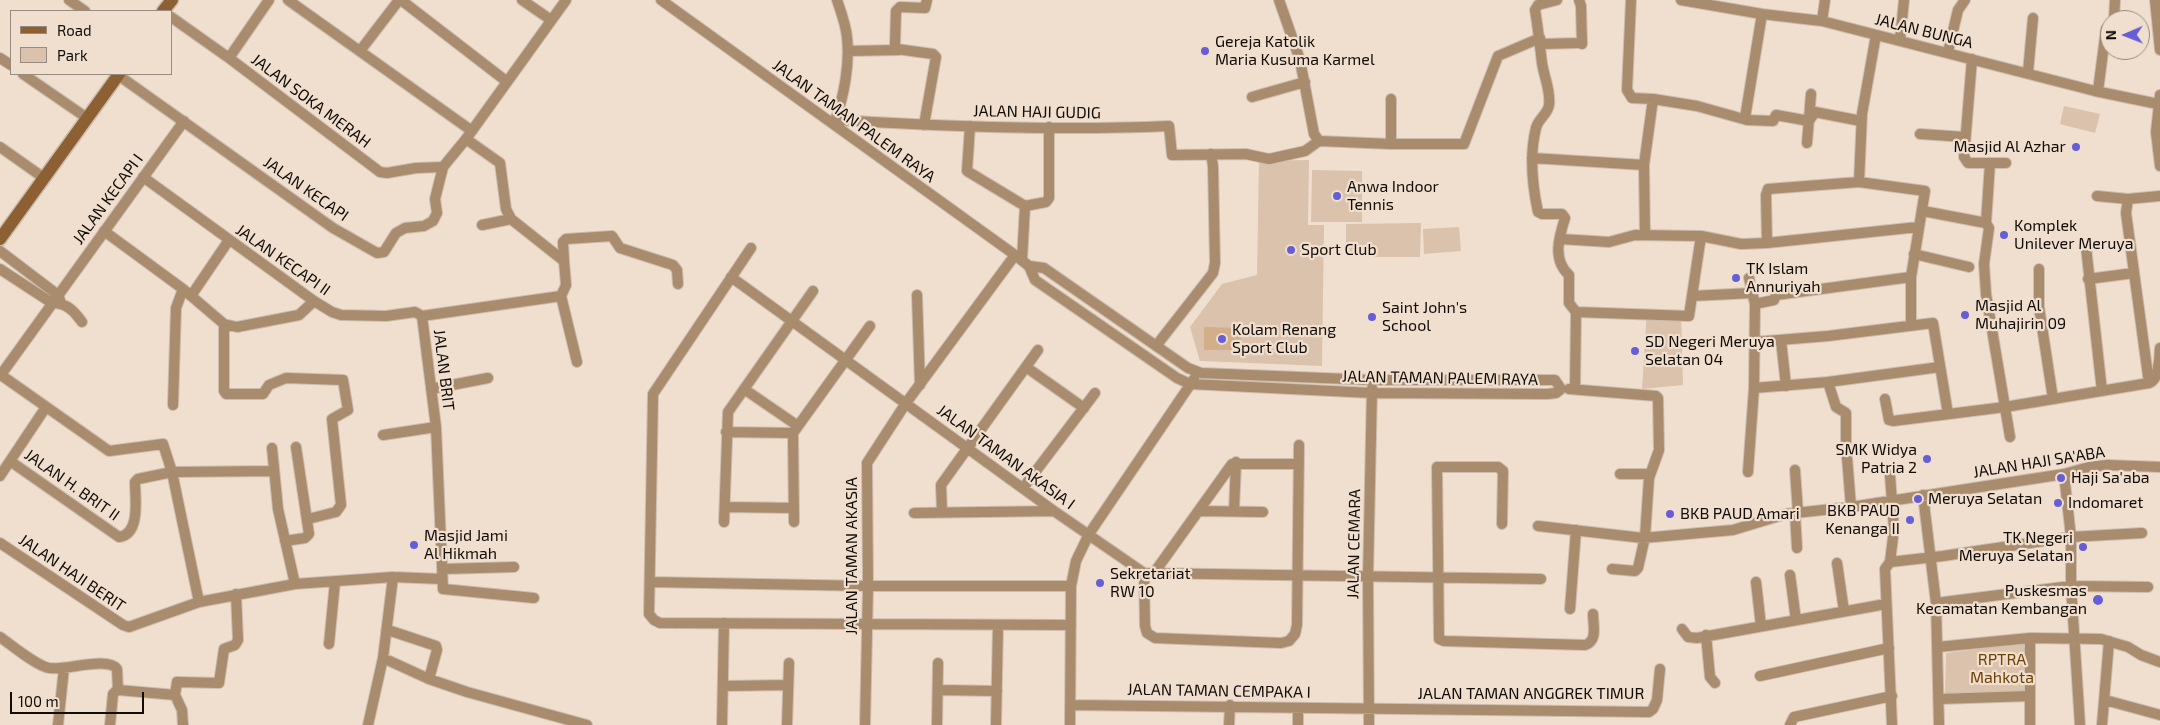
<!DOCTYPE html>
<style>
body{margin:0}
#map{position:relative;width:2160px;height:725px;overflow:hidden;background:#f0dfcf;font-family:"Exo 2",sans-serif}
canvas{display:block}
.legend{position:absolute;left:10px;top:10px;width:162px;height:65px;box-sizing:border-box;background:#f0dfcf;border:1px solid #978b7f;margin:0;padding:6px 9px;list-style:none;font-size:15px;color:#120c07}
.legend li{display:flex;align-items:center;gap:10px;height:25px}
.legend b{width:25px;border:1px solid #978b7f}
.north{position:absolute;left:2100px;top:10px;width:50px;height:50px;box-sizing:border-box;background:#f0dfcf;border:1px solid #978b7f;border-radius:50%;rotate:269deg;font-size:14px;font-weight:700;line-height:20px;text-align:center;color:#120c07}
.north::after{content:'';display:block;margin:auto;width:18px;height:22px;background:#675ed7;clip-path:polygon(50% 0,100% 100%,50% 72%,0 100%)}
.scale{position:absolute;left:10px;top:692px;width:134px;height:22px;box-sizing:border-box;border:2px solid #120c07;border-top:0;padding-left:6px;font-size:15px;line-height:18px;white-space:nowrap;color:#120c07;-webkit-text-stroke:4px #f0dfcf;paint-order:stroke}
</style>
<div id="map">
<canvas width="2160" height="725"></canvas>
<ul class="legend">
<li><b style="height:6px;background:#8c6033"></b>Road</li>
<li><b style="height:14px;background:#dac2ac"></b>Park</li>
</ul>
<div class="north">N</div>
<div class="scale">100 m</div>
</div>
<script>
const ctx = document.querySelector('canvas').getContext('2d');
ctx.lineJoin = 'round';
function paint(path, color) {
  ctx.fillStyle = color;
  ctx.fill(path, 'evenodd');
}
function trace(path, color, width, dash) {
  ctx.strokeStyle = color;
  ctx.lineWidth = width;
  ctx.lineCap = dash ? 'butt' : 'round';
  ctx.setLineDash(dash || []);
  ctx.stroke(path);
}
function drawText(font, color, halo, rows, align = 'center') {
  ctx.font = font + ' "Exo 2",sans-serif';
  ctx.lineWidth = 4.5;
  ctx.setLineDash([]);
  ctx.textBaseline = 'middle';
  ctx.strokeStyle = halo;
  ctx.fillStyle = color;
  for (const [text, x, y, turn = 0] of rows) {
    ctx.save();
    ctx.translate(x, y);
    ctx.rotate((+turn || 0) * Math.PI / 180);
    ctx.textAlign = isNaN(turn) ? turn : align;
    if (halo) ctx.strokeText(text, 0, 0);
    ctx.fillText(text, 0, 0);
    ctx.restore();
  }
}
paint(new Path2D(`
 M2064,106L2100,114L2095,133L2060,124Z
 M1309,160L1308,225H1324L1322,366L1200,361L1190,327L1222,284L1257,275L1259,161Z
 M1312,170L1362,171V222H1311Z
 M1421,223L1420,257H1346V224Z
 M1459,227L1461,251L1424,254L1423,229Z
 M1647,310H1681L1683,385L1642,389Z
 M2025,643L2027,692L1945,695L1946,653Z`), '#dac2ac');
paint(new Path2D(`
 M1204,327L1241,328V350H1204Z`), '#d2ae8b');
const street = new Path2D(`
 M69,0L85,11
 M288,0L472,131
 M401,0L506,81
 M522,0L551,20
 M661,0L1015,255L1029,266L1035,280L1177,378L1190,384L1372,393L1547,394L1556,393L1561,389
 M1279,0L1300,60L1314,134L1319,141L1391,144H1464L1498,56L1540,38
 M1557,0L1538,5L1535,10C1538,28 1540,46 1542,63C1544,77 1551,91 1549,105C1548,114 1538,119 1536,128C1529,156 1532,184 1538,212L1542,214H1562L1565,218C1559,237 1552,260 1569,275V303L1576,312L1575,389
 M1579,0L1581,6L1582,44
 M1631,0L1627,90L1632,98L1653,99L1644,165L1645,235
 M1681,0L1762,14L1822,21L2095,91L2158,104
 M2155,0L2160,50
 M171,17L229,58L380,172L387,173L416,168L443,167
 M2114,20L2115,0
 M1822,21L1825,0
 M1900,40L1904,0
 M1541,44L1578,43
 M360,51L399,0
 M848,51L899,50
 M1948,52L1958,10L1965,0
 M0,58L11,65
 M229,58L269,0
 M1972,59L1964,157L1968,163H2006
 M2028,72L2033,18
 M23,74L87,118
 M118,75L333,228L377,253L384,252L396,233L405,228L424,226L433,221L437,213L435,199L443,167L466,139L566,0
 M2098,91L2106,29L2110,27
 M2160,95L2156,132L2160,166
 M1252,97L1305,82
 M1653,99L1697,106L1747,120L1773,121L1776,115L1809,121L1815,112L1861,121
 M836,117L841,120C950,127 1060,131 1169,126L1172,155L1246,154L1269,159L1305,151L1319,141
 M1745,118L1762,14
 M835,121C844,96 850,64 847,37C846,25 841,12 837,0
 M924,125L936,57L933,54L897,49L895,45L896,11L900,7L925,8L927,0
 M970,126L967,171L1025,206L1046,202L1049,198V127
 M1920,134L1965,137
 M466,139L500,163L506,209L511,219L564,261L566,285L561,296L422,316L436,427L443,589L534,598
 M1807,143L1811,94
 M1391,144V99
 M0,147L44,178
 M1532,158L1644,165
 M1990,163L1986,223L1989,228L1984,264L1986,294L2010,437
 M143,177L314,301L332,312L341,315L386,316L415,312L422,316
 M1859,182L1862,114L1876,35
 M2097,196L2128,199
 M1923,211L1986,223
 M482,225L511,219
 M104,231L183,289L224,324L237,327L299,315L314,301
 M1560,239L1609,242L1635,235L1701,236L1741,244L1767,243L1918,227
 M1767,243L1766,195L1768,189L1859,182L1925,191L1911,277V325
 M2086,247L2102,391
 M751,248L653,394L649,614L654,620L660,623L1071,625
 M0,251L58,295L60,300
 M1914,254L1969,267
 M1022,260L1025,206
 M564,261L563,242L566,239L612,236L620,248L673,265L677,270L678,284
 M1029,266L1044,268L1188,368L1201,373L1372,380H1555L1561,389
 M0,269L52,303C67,303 74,311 82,322
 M2039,269V307L2053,399
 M731,277L1054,511L1144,573L1541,579
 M2088,279L2134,273
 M917,295L920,385
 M191,296L229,240
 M561,296L577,362
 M1692,296L1752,293
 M1755,304L1774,300L1776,295L1911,277
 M1576,312L1689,316L1701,236
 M224,324V391L226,394H263L269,385L286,378L343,380L348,410L332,419L341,505L336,512L308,519
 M1781,340L1786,386
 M1754,342L1828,336L1933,323L1948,414
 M1156,346L1213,273L1215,263L1213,166L1211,154
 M1026,367L1084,408
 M1,375L109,451L163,444L172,472L199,602
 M0,376L184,121
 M1828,382L1836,407L1846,413V445L1851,507
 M2149,383L2126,213L2128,199L2160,196
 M1754,388L1828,382L1940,367
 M431,389L488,378
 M744,389L798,426
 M1569,389L1656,396L1658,398L1659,450L1649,478L1645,537L1638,568L1635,571L1612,569
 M1885,399L1889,420L1893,421L2005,407L2149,383C2160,379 2159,358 2160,348
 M173,405L176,308L183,289
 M726,432L793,433
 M383,435L436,427
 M272,448L278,509L295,584
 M10,461L119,537C141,534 135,498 135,482L138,479L172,472L273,471
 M1795,470L1798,513
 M1748,472L1754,388L1755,304L1749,278
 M1620,474H1650
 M2064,474L2071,537V586L2080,725
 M1890,475L1894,529L1890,562L1885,569L1892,725
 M0,476L46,407
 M1023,488L1095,393
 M1923,495L1936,603L1939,725
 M725,507L794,508
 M1200,511L1263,512
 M1234,511L1236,462
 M942,512L941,485L1038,350
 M914,513L1054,511
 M1795,513L1797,548
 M724,522L728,412L813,291
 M794,522L793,433L870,326
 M1502,524L1503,471L1498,467H1437L1439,639L1444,641L1585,645C1598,641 1593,625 1593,614
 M1538,526L1643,538L1733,530L1786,514L1851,507L2064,474L2089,467L2107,465L2160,467
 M285,541L305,538L309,534L296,447
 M0,543L123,625L129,627L199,602L295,584L393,577L442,579
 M1890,562L1943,556L2071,537L2142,533
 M1837,563L1844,611
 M443,569L514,567
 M1144,573L1145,626L1147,633L1155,638L1281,643L1289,641L1295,634L1297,625L1299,445
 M1154,573L1232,464H1299
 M1790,575L1796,620
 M650,582L868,586H1071
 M1756,582L1761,626
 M1936,603L2071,586L2148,587
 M1570,609L1576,530
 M1682,629L1688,637L1697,638L1886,604
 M388,630L436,646L437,650L429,679
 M1706,635L1710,677L1715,683
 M0,637C13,646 35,665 49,668C64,671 108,656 117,669L118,690L175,695
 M2030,638V725
 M329,644L335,582
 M1938,647L2030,638L2101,639L2128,647L2141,655L2160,662
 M383,658L429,679L467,692L587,725
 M1760,676L1889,648
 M723,686L788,685
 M938,690L997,691
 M1939,699L2030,696
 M2105,700L2160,715
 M1070,705L1649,712L1653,709L1657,700L1660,669
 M58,725L64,668
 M110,725L113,694L117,690
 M183,725L182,710L175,695L177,682L219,683L224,649L235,645L238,640L236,594
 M368,725L383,658L393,577
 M722,725L724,623
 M787,725L789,663
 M865,725L868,586L867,463L906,403L1015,255
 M937,725L938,663
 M996,725L998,626
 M1070,725L1071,586L1076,561L1089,534L1194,379
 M1229,725L1230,705
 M1298,725V708
 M1369,725L1368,577L1372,388
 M1790,725L1794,717L1892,696
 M2102,725L2109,641`);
const secondary = new Path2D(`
 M163,11L172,0
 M0,239L119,74`);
trace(street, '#ccbdaf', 12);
trace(secondary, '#ccbdaf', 15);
trace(street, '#a98b6e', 10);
trace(secondary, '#8c6033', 12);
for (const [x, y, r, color] of [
 [1205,51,5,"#675ed7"],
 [2076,147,5,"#675ed7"],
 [1337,196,5,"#675ed7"],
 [2004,235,5,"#675ed7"],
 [1291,250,5,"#675ed7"],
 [1736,278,5,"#675ed7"],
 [1965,315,5,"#675ed7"],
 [1372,317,5,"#675ed7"],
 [1222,339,5,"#675ed7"],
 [1635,351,5,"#675ed7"],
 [1927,459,5,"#675ed7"],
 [2061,478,5,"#675ed7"],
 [1918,499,5,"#675ed7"],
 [2058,503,5,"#675ed7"],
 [1670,514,5,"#675ed7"],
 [1910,520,5,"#675ed7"],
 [414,545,5,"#675ed7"],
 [2083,547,5,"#675ed7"],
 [1100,583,5,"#675ed7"],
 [2098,600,6,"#675ed7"]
]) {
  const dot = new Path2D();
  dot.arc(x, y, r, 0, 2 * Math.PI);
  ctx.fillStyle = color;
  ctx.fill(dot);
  trace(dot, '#f0dfcf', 2);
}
drawText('16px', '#120c07', '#f0dfcf', [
 ["JALAN BUNGA",1924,31,14],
 ["JALAN SOKA MERAH",311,101,37],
 ["JALAN HAJI GUDIG",1037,112,1],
 ["JALAN TAMAN PALEM RAYA",854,121,36],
 ["JALAN KECAPI",306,189,35],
 ["JALAN KECAPI I",108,199,-54],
 ["JALAN KECAPI II",283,260,35],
 ["JALAN BRIT",444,370,83],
 ["JALAN TAMAN PALEM RAYA",1440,378,1],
 ["JALAN TAMAN AKASIA I",1006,457,36],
 ["JALAN HAJI SA'ABA",2039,462,-9],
 ["JALAN H. BRIT II",72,485,35],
 ["JALAN CEMARA",1354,544,-89],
 ["JALAN TAMAN AKASIA",852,556,-90],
 ["JALAN HAJI BERIT",72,573,34],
 ["JALAN TAMAN CEMPAKA I",1219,691,1],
 ["JALAN TAMAN ANGGREK TIMUR",1531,694]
]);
drawText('16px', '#120c07', '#f0dfcf', [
 ["Gereja Katolik",1215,42],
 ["Maria Kusuma Karmel",1215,60],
 ["Masjid Al Azhar",2066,147,"right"],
 ["Anwa Indoor",1347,187],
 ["Tennis",1347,205],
 ["Komplek",2014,226],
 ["Unilever Meruya",2014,244],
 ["Sport Club",1301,250],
 ["TK Islam",1746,269],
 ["Annuriyah",1746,287],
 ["Masjid Al",1975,306],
 ["Muhajirin 09",1975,324],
 ["Saint John's",1382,308],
 ["School",1382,326],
 ["Kolam Renang",1232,330],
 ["Sport Club",1232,348],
 ["SD Negeri Meruya",1645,342],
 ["Selatan 04",1645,360],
 ["SMK Widya",1917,450,"right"],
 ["Patria 2",1917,468,"right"],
 ["Haji Sa'aba",2071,478],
 ["Meruya Selatan",1928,499],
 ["Indomaret",2068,503],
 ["BKB PAUD",1900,511,"right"],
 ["Kenanga II",1900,529,"right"],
 ["BKB PAUD Amari",1680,514],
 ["Masjid Jami",424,536],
 ["Al Hikmah",424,554],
 ["TK Negeri",2073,538,"right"],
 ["Meruya Selatan",2073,556,"right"],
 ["Sekretariat",1110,574],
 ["RW 10",1110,592],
 ["Puskesmas",2087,591,"right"],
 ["Kecamatan Kembangan",2087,609,"right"]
], 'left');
drawText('16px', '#6f4102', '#f0dfcf', [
 ["RPTRA",2002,660],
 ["Mahkota",2002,678]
]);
</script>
